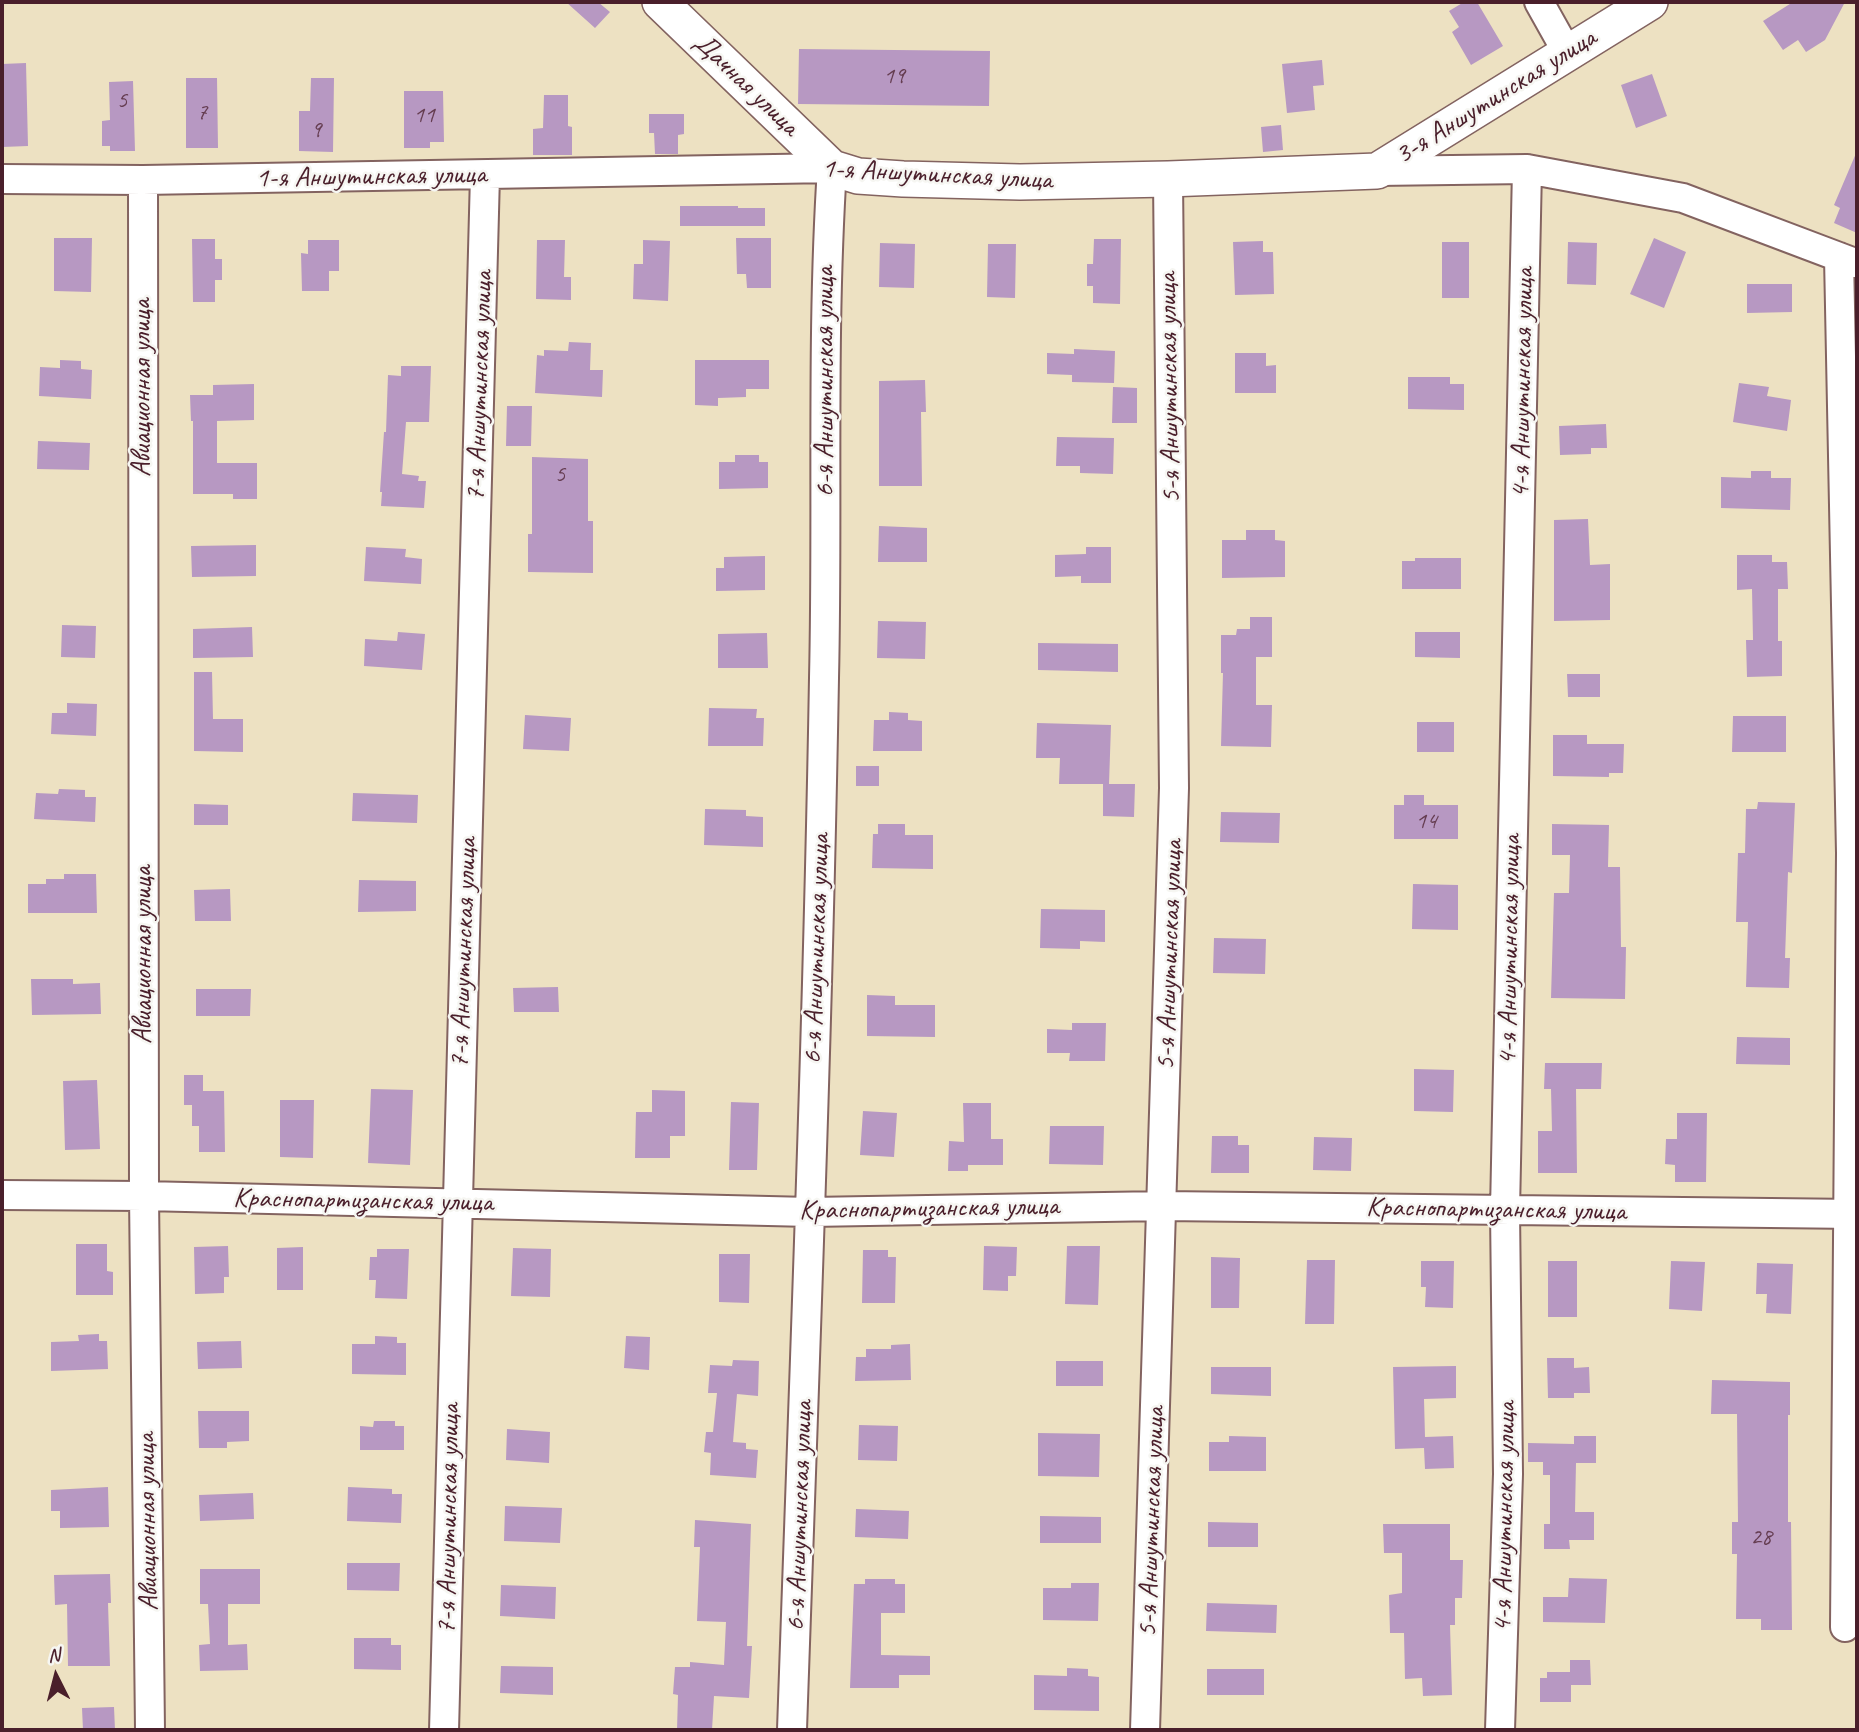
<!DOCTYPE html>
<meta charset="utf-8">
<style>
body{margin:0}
#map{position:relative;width:1859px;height:1732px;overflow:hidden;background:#ede1c2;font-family:Caveat,sans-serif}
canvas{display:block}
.frame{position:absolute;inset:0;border:4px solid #4a1f2b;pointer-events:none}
.north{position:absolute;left:21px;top:1641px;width:70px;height:70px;-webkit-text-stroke:5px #f6f6f2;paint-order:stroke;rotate:354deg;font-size:19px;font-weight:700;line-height:28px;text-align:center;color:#4a1f2b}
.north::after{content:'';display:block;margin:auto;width:24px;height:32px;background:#4a1f2b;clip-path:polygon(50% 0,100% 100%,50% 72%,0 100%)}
</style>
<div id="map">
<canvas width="1859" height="1732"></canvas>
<div class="frame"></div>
<div class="north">N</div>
</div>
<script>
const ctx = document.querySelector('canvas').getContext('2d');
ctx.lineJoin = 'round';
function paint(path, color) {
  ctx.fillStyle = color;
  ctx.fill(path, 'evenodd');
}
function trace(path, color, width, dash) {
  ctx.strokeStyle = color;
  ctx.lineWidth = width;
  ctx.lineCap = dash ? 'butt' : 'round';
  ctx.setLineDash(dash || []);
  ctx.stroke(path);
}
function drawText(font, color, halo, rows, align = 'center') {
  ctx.font = font + ' Caveat,sans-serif';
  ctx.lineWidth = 5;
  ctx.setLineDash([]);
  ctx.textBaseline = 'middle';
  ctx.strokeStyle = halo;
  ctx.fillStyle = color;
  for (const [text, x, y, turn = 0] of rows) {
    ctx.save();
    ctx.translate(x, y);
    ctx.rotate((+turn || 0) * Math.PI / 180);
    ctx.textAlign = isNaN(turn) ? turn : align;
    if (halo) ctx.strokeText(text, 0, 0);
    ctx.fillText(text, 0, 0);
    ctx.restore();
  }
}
paint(new Path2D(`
 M566,2H598L610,12L595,28Z
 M1464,2H1477L1503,46L1471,65L1452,32L1459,27L1449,11Z
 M1793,2H1845L1825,40L1806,52L1798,40L1783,50L1763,21Z
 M799,49L990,51L989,106L798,104Z
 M1322,60L1324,85L1313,86L1315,110L1287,113L1282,64Z
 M26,63L28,146L2,147V64Z
 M1652,74L1667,116L1636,128L1621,85Z
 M186,78H217L218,148H186Z
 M311,78H334L333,152L299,151V111H310Z
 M133,81L135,151H110V146H102V121L110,120L109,82Z
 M404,91H443L444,142H430V148H404Z
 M544,95H568V126L572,127V155H533V129L543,128Z
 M649,114H684V134L678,135V154H655L654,133H649Z
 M1281,125L1283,150L1263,152L1261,127Z
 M1857,151V233L1834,223L1840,208L1834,205Z
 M680,206H738V208H765V226H680Z
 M54,238H92L91,292L54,291Z
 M736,238H771V288H747L746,274H737Z
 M1654,238L1686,252L1664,308L1630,294Z
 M192,239H215V259H222V280H215V302H193Z
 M1094,239H1121L1120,304L1093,303V286H1087V264H1093Z
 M308,240H339V271H329V291H302L301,253L308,254Z
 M537,240H565L564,277H571V300L536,299Z
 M643,240L670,241L668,301L633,299L634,264H643Z
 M1263,241V252H1273L1274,294L1235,295L1233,242Z
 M1442,242H1469V298H1442Z
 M1568,242L1597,243L1596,285L1567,284Z
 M880,243L915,244L914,288L879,287Z
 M988,244H1016L1015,298L987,297Z
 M1747,284H1792V312L1747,313Z
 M569,342L591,343L590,370H603L602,397L535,393L537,355L544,356V350L568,351Z
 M1074,349L1115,351L1114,383L1072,382V375L1047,374V353L1074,354Z
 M1235,353H1266V366L1276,365V393H1235Z
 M60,360L81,361V369L92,370L91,399L39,396L40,367L60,368Z
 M695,360H769V389H746V397L718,398V406L695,405Z
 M401,366H431L429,422H406L402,474L419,476L418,481H426L424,508L381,506L382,492H380L384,432H386L388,375L401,376Z
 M1408,377H1450V384H1464V410L1408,409Z
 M925,380L926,412H921L922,486H879V381Z
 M1739,383L1769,387L1767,396L1791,400L1787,431L1733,422Z
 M254,384V420L217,421V463H257V499H233V494H193V421H191L190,395H213V385Z
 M1113,387L1137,388V423H1112Z
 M507,406H532L531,446H506Z
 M1606,424L1607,448H1591V454L1560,455L1559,426Z
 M1057,437L1114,438L1113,474L1080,473V466H1056Z
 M38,441L90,443L89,470L37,469Z
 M735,455H759V462H768V488L719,489V462H735Z
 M532,457L588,459V521H593V573L528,572V534H532Z
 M1751,471H1771V478H1791L1790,510L1721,508V477L1751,478Z
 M1588,519L1590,565L1610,564V620L1554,621V520Z
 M879,526L927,528V562H878Z
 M1246,530H1275V540L1285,541V577L1222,578V540H1246Z
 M256,545V576L192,577L191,546Z
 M366,547L406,549L405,557L422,559L421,584L364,581Z
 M1086,547H1111V583H1081V576L1055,577V555L1086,554Z
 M1737,555H1772V562H1787L1788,589H1778V641H1782V676L1747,677L1746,640H1753L1752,589L1737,590Z
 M765,556V590L716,591V568H724V557Z
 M1415,558H1461V589H1402V561H1415Z
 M1250,617H1272V657H1256V705H1272L1271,747L1221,746L1223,673H1221V635H1236L1237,629H1250Z
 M878,621L926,622L925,659L877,658Z
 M62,625L96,626L95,658L61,657Z
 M252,627L253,657L193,658V629Z
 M398,632L425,634L422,670L364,666L365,639L397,641Z
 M1415,632H1460V658L1415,657Z
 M767,633L768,668H718V634Z
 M1038,643L1118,644V672L1038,670Z
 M194,672H212L213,719H243V752L194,751Z
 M1567,674H1600V697H1568Z
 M67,703L97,704L96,736L51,734L52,713H67Z
 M709,708L757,709L756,718H764L763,746H708Z
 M889,712L908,713V720L922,721V751H873L874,720H889Z
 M525,715L571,718L569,751L523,749Z
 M1733,716H1786V752H1732Z
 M1417,722H1454V752H1417Z
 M1037,723L1111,725L1109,784H1135L1134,817L1103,816V784H1059L1060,758H1036Z
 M1553,735H1587V744H1624L1623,773H1609V777L1553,776Z
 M856,766H879V786H856Z
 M59,789L85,790V797H96L95,822L34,819L36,793L58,794Z
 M353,793L418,795L417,823L352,821Z
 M1404,795H1424V805H1458V839H1394V805H1404Z
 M1758,802L1795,803L1792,873L1788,872L1785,958H1790L1789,988L1746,987L1748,922H1736L1738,853H1745L1746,809H1757Z
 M194,804L228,805V825H194Z
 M705,809L746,810V816L763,817V847L704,845Z
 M1221,812L1280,813L1279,843L1220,842Z
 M878,824H905V835H933V869L872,868L873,834H878Z
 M1552,824L1609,825L1608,867H1620L1621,947H1626L1625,999L1551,998L1554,893H1569L1570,855H1552Z
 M64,874H96L97,913H28V884H46V879H64Z
 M359,880L416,881V911L358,912Z
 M1413,884L1458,885V930L1412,929Z
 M230,889L231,921H195L194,890Z
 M1041,909L1105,910V942L1080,941V949L1040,948Z
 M1214,938L1266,939L1265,974L1213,973Z
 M31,979H73V984L100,983L101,1014L32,1015Z
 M558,987L559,1012H514L513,988Z
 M196,989H251L250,1016H196Z
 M867,995L895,996V1005H935V1037L867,1036Z
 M1072,1023H1106L1105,1061H1069L1070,1053H1047V1029L1072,1030Z
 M1737,1037L1790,1038V1065L1736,1064Z
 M1545,1063H1602L1601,1089H1576L1577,1173H1538V1131H1552L1551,1089H1544Z
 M1414,1069L1454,1070L1453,1112L1414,1111Z
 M184,1075H203V1091H224L225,1152H199V1126H192V1105H184Z
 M97,1080L100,1149L65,1150L63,1081Z
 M371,1089L413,1090L410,1165L368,1163Z
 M652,1090L685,1091V1136H670V1158H635L636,1112H652Z
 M280,1100H314L313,1158L280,1157Z
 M731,1102L759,1103L757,1170H729Z
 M963,1103H991V1139H1003V1165H968V1171H948L949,1141L964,1142Z
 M863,1111L897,1113L894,1157L860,1155Z
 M1677,1113H1707L1706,1182H1675V1165L1665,1164L1666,1139H1677Z
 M1050,1126H1104L1103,1165L1049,1164Z
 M1212,1136H1238V1145H1249V1173H1211Z
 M1314,1137L1352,1138L1351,1171L1313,1170Z
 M76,1244H107V1271L113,1272V1295H76Z
 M228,1246L229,1277H224V1293L195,1294L194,1247Z
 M984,1246L1017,1247L1016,1276H1008V1291L983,1290Z
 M1067,1246H1100L1098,1305L1065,1304Z
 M303,1247V1290H277V1248Z
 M513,1248L551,1249L550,1297L511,1296Z
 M377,1249H409L407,1299L375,1298L376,1280H369L370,1257H377Z
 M863,1250H888V1257H896L895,1303H862Z
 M719,1254H750L749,1303L719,1302Z
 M1211,1257L1240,1258L1239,1308H1211Z
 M1307,1260H1335L1334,1324H1305Z
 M1421,1261H1454L1453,1308L1425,1307L1426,1287H1421Z
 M1548,1261H1577V1317H1548Z
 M1671,1261L1705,1262L1702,1311L1669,1309Z
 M1757,1263L1793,1264L1791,1314L1766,1313L1767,1294H1756Z
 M99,1334V1341H107L108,1369L51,1371V1342L79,1341L78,1335Z
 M375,1336L397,1337V1343H406V1375L352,1374V1344H375Z
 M626,1336L650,1337L649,1370L624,1368Z
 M241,1341L242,1368L198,1369L197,1342Z
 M910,1344L911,1380L855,1381L856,1357H866V1349H891V1345Z
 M1547,1358H1574V1368L1589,1367L1590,1393H1574V1398H1548Z
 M733,1360L759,1361L758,1396L737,1394L733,1442L746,1443V1449L758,1450L756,1478L710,1475L711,1453L704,1452L706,1432H713L717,1393H708L710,1365L732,1366Z
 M1056,1361H1103V1386H1056Z
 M1456,1366V1398L1424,1399L1425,1437L1453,1436L1454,1468L1425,1469L1424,1448L1395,1449L1393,1367Z
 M1211,1367H1271V1396L1211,1394Z
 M1712,1380L1790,1382V1415H1788V1522H1791L1792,1630H1761V1619H1736L1737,1554H1732V1522H1738L1737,1414H1711Z
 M198,1411H249V1441L227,1442V1448H199Z
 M374,1421H395V1426H404V1450H360V1426L373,1427Z
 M859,1425L898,1426L897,1461L858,1460Z
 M507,1429L550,1432L549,1463L506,1460Z
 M1038,1433L1100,1434L1099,1477L1038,1476Z
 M1229,1436L1266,1437V1471H1209V1442H1229Z
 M1574,1436H1596V1463H1576L1575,1512H1594V1540H1569L1570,1549H1544V1524H1550V1475H1543V1462H1528V1443L1574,1444Z
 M108,1487L109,1527L60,1528V1511H51V1490Z
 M348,1487L392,1489V1494H402L401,1523L347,1521Z
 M253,1493L254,1519L200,1521L199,1495Z
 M505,1506L562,1508L560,1543L504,1541Z
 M856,1509L909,1511L908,1539L855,1537Z
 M1040,1516L1101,1517V1543H1040Z
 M695,1520L751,1524L747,1646H752L749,1698L714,1696L712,1730H677L678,1695L673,1694L675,1667H690V1662L724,1665L726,1622L697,1621L700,1547H694Z
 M1208,1522L1258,1523V1547H1208Z
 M1383,1524H1450V1560H1463L1462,1598H1455V1625H1450L1452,1695L1423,1696L1422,1678L1405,1679L1404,1633H1390L1389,1595L1402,1593V1553H1384Z
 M347,1563H400L399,1591L347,1590Z
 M200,1569H260V1604H228V1645L247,1644L248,1670L200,1671L199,1645L210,1644L208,1604H200Z
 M110,1574L111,1603H108L110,1666H68L67,1604L55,1605L54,1575Z
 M1569,1578L1607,1579L1605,1623L1543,1622V1597H1568Z
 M865,1579H895V1584H905V1613H881V1655L930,1656V1675H899V1688H850L854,1584H865Z
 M1071,1583H1099L1098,1621L1043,1620V1588H1071Z
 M501,1585L556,1587L555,1619L500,1616Z
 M1207,1603L1277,1605L1276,1633L1206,1631Z
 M354,1638H391V1645H401V1670L354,1669Z
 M1570,1660H1590L1591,1685H1571V1702H1540V1678H1547V1672H1570Z
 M501,1666L553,1667V1695L500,1693Z
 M1067,1668L1088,1669V1676L1099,1677V1711L1034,1710V1675L1067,1676Z
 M1207,1669H1264V1695H1207Z
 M114,1707L115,1730H83L82,1708Z`), '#b798c2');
const minor = new Path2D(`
 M1539,2L1567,52
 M1377,171L1527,169L1683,198L1855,263
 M2,179L143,180L832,168C821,338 828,508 824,678C818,1029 804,1380 792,1730
 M143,180L144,1196L150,1730
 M1839,257L1851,853L1845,1627
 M2,1195L144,1196L810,1212L1163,1206L1857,1214
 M444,1730L485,175
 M1145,1730L1174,788L1168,179
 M1500,1730L1508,1474L1505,1210L1527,169`);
const tertiary = new Path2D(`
 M660,2L832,168L858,176L903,179L1020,182L1168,179L1377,171L1650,2`);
trace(minor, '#836360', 32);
trace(tertiary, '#836360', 38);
trace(minor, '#fff', 28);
trace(tertiary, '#fff', 35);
drawText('24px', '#653d51', null, [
 ["19",894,77],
 ["5",122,101],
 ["7",202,113],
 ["11",424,116],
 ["9",316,131],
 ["5",560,475],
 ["14",1426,822],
 ["28",1761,1538]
]);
drawText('28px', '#4a1f2b', '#f6f6f2', [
 ["Дачная улица",746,85,44],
 ["3-я Аншутинская улица",1496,97,-32],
 ["1-я Аншутинская улица",937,175,3],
 ["1-я Аншутинская улица",371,177,-1],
 ["6-я Аншутинская улица",826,382,-90],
 ["4-я Аншутинская улица",1523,383,-89],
 ["7-я Аншутинская улица",480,386,-88],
 ["Авиационная улица",143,388,-90],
 ["5-я Аншутинская улица",1170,388,-91],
 ["6-я Аншутинская улица",817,949,-88],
 ["4-я Аншутинская улица",1510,950,-89],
 ["7-я Аншутинская улица",464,953,-88],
 ["Авиационная улица",144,955,-90],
 ["5-я Аншутинская улица",1170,955,-88],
 ["Краснопартизанская улица",363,1201,1],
 ["Краснопартизанская улица",929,1209,-1],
 ["Краснопартизанская улица",1496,1210,1],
 ["6-я Аншутинская улица",800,1516,-88],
 ["4-я Аншутинская улица",1505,1517,-89],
 ["7-я Аншутинская улица",449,1519,-89],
 ["Авиационная улица",148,1522,-91],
 ["5-я Аншутинская улица",1152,1522,-88]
]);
</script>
